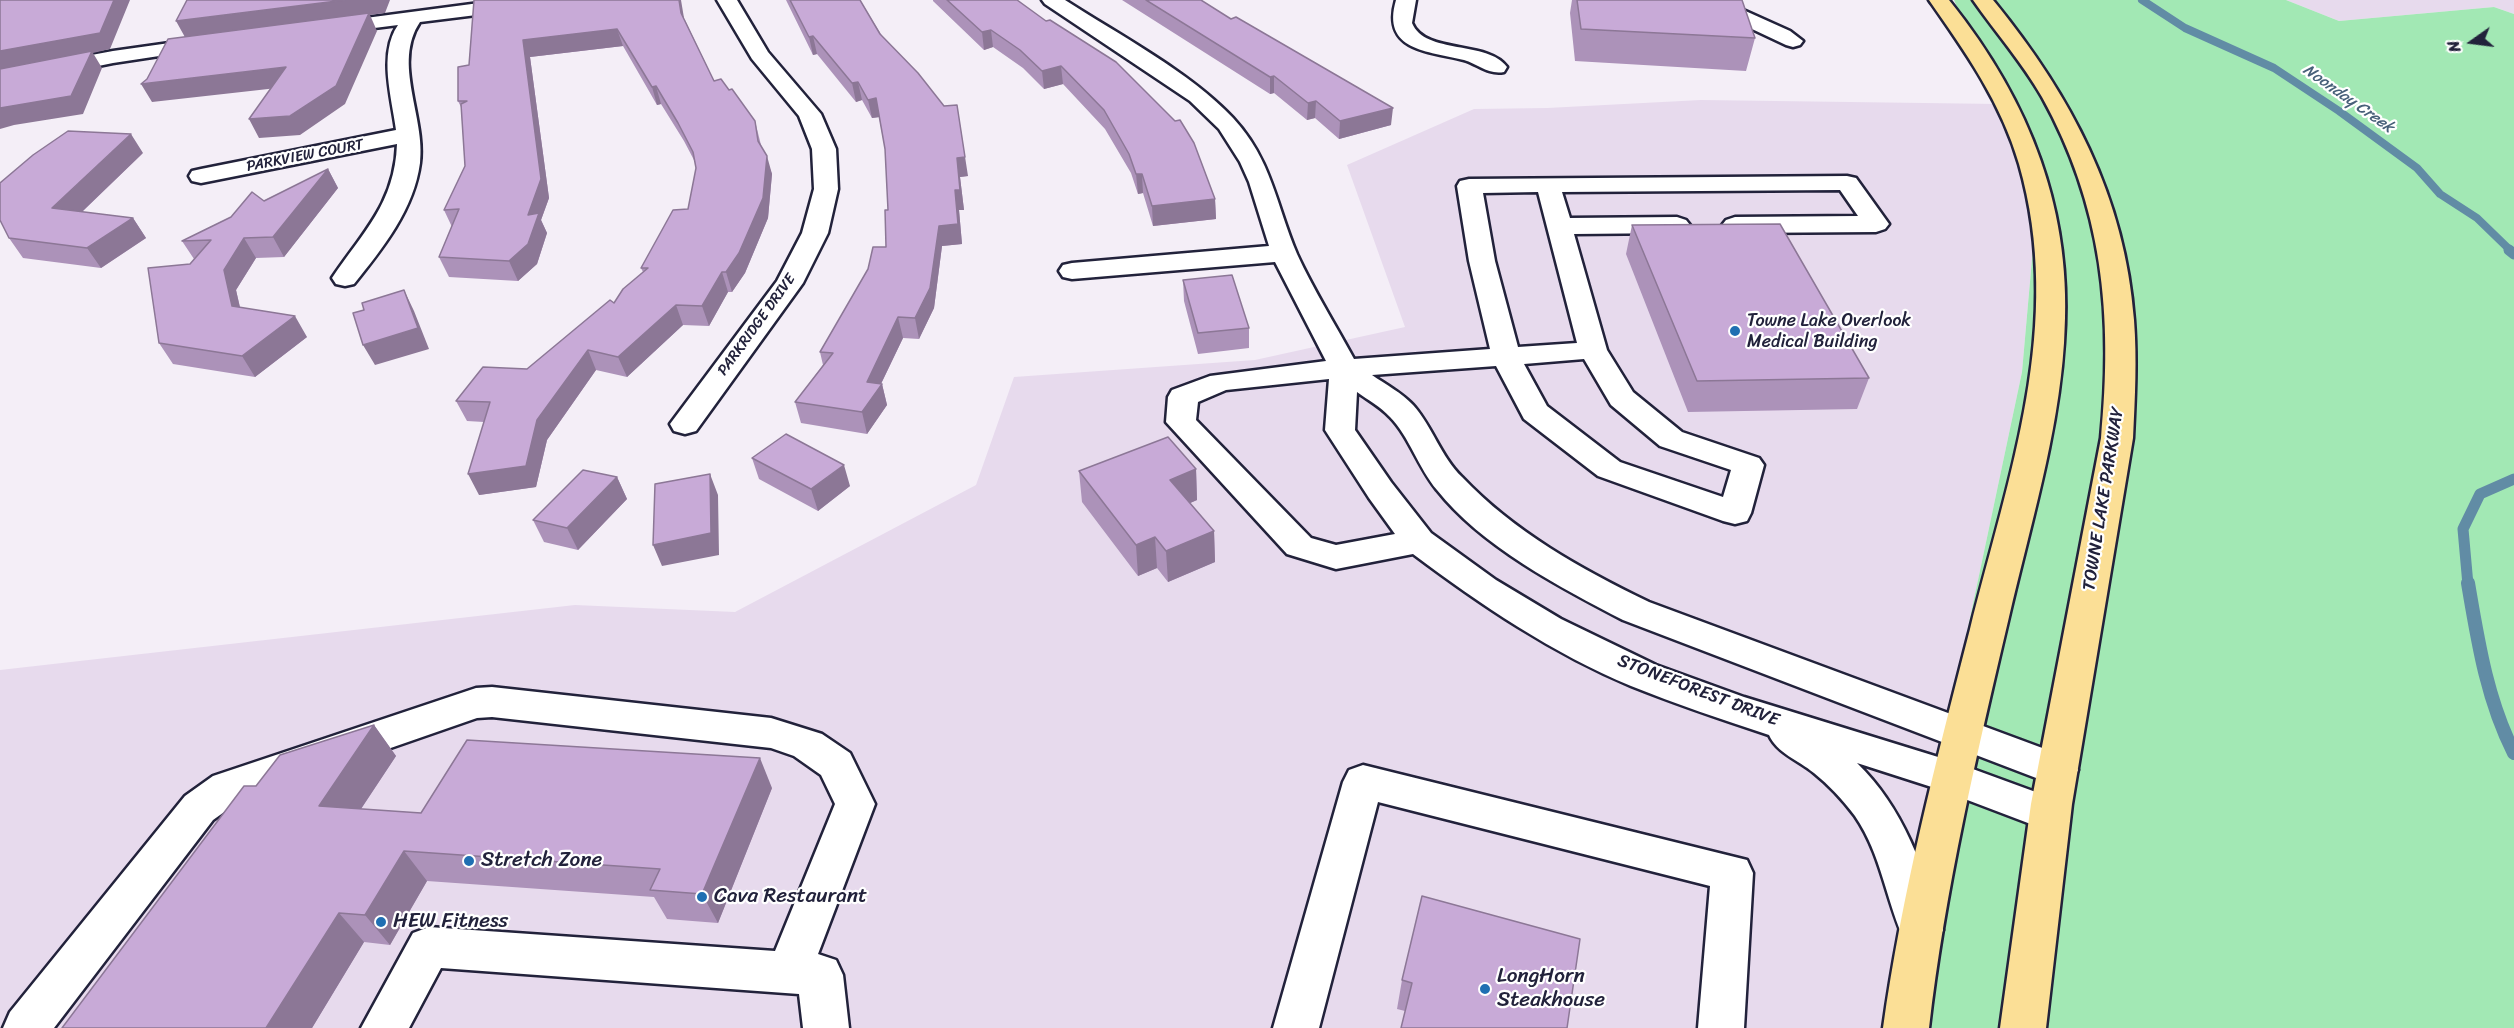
<!DOCTYPE html>
<style>
body{margin:0}
#map{position:relative;width:2514px;height:1028px;overflow:hidden;background:#f4eef7;font-family:Sriracha,sans-serif}
canvas{display:block}
.north{position:absolute;left:2442px;top:12px;width:60px;height:60px;-webkit-text-stroke:4px #fff;paint-order:stroke;rotate:256deg;font-size:16px;font-weight:700;line-height:24px;text-align:center;color:#22223b}
.north::after{content:'';display:block;margin:auto;width:21px;height:27px;background:#22223b;clip-path:polygon(50% 0,100% 100%,50% 72%,0 100%)}
</style>
<div id="map">
<canvas width="2514" height="1028"></canvas>
<div class="north">N</div>
</div>
<script>
const ctx = document.querySelector('canvas').getContext('2d');
ctx.lineJoin = 'round';
function paint(path, color) {
  ctx.fillStyle = color;
  ctx.fill(path, 'evenodd');
}
function trace(path, color, width, dash) {
  ctx.strokeStyle = color;
  ctx.lineWidth = width;
  ctx.lineCap = dash ? 'butt' : 'round';
  ctx.setLineDash(dash || []);
  ctx.stroke(path);
}
function drawText(font, color, halo, rows, align = 'center') {
  ctx.font = font + ' Sriracha,sans-serif';
  ctx.lineWidth = 4.5;
  ctx.setLineDash([]);
  ctx.textBaseline = 'middle';
  ctx.strokeStyle = halo;
  ctx.fillStyle = color;
  for (const [text, x, y, turn = 0] of rows) {
    ctx.save();
    ctx.translate(x, y);
    ctx.rotate((+turn || 0) * Math.PI / 180);
    ctx.textAlign = isNaN(turn) ? turn : align;
    if (halo) ctx.strokeText(text, 0, 0);
    ctx.fillText(text, 0, 0);
    ctx.restore();
  }
}
paint(new Path2D(`
 M2286,0H2514V14L2494,7L2339,21Z
 M1701,100L1998,104L2039,180L2022,372L1933,793L1929,1028H0V670L575,605L735,612L976,485L1014,377L1255,360L1405,327L1347,165L1474,109L1547,108Z`), '#e7daed');
paint(new Path2D(`
 M1954,0H2286L2339,21L2494,7L2514,14V1028H1929L1933,793L2022,372L2039,180L1998,104Z`), '#a2e8b4');
trace(new Path2D(`
 M2142,0L2185,28L2274,68L2339,111L2417,168L2440,194L2477,218L2511,251`), '#618ca5', 8);
trace(new Path2D(`
 M2509,250L2514,254
 M2468,585L2463,529L2480,494L2514,479`), '#618ca5', 11);
trace(new Path2D(`
 M2468,583C2478,642 2487,700 2514,753`), '#618ca5', 14);
const minor = new Path2D(`
 M502,0H559L556,4L549,6L420,22C392,63 426,118 420,163C414,209 383,248 354,284L345,286L336,284L332,278C363,232 395,203 397,144L201,183L192,181L189,176L192,171L201,169L396,130C392,98 378,54 398,25L327,34L320,32L317,28L320,24Z
 M717,0H737L768,52L821,114L836,149L838,189L828,233L803,283L696,431L685,434L674,431L670,424L777,281L802,233L814,189L812,149L799,116L752,59Z
 M1042,0H1065C1119,35 1190,72 1233,118C1272,160 1276,205 1297,254C1313,289 1335,324 1354,359L1490,349L1469,261L1457,186L1460,181L1469,179L1847,176L1856,178L1889,224L1885,229L1876,232L1735,233L1726,230L1722,225L1726,220L1735,217L1858,216L1840,190L1562,192L1570,218L1677,217L1686,220L1690,225L1686,230L1677,233L1574,234L1607,350L1633,392L1682,432L1759,458L1764,465L1751,513L1747,521L1735,524L1723,521L1598,476L1524,419L1496,366L1372,375C1385,384 1402,393 1413,405C1432,426 1441,457 1462,477C1514,532 1581,569 1649,602L2072,759L2078,770L2072,781L2058,786L2044,781L1623,620C1561,588 1481,546 1437,490C1419,469 1409,436 1390,417C1381,407 1368,400 1357,392L1355,430L1391,482L1431,533L1496,580L1561,619L1656,665L1744,697L1951,761L2063,802L2069,814L2063,826L2049,831L1941,790L1857,763C1904,808 1924,870 1943,930L1936,944L1921,950L1906,944C1886,902 1882,855 1855,816C1843,800 1829,785 1814,773C1798,760 1777,753 1769,735C1723,720 1676,704 1631,686C1552,653 1481,605 1413,554L1336,569L1287,554L1166,422L1168,397L1172,390L1210,376L1326,361L1275,262L1072,279L1063,277L1059,271L1063,265L1072,263L1269,246L1249,182L1240,162L1219,129L1190,101L1045,4ZM1538,192L1577,343L1518,347L1495,261L1483,193ZM1584,359L1611,405L1660,446L1731,470L1723,497L1620,462L1547,406L1524,364ZM1329,379L1325,430L1369,498L1395,534L1336,545L1311,538L1196,420L1198,402L1226,390Z
 M1396,0H1416L1412,23C1425,55 1488,40 1507,67L1504,72C1488,75 1478,64 1464,60C1428,51 1381,51 1396,0Z
 M1699,0H1721L1790,31L1803,41L1800,45L1793,47L1786,45L1701,5Z
 M205,38L212,40L215,44L212,48L113,63L0,86V72L113,51Z
 M492,687L771,718L822,734L850,753L875,804L818,954L836,960L843,975L849,1028H803L799,994L441,968L409,1028H361L413,933L429,927L775,951L835,804L821,775L794,756L771,748L492,717L477,718L241,800L213,820L54,1028H3L10,1012L185,796L213,776L476,688Z
 M1363,765L1747,860L1753,873L1744,1028H1698L1710,886L1378,802L1319,1028H1273L1343,782L1349,770Z`);
const major = new Path2D(`
 M1929,0H1949C2030,101 2074,212 2064,343C2058,436 2030,526 2009,617C1977,753 1945,889 1929,1028H1883C1902,892 1936,761 1970,629C2009,474 2065,324 2019,164C2001,102 1966,53 1929,0Z
 M1973,0H1993C2070,94 2125,196 2134,320C2137,359 2135,398 2133,438L2072,804L2046,1028H2000L2031,804L2101,438C2113,315 2103,207 2042,97C2022,62 1996,33 1973,0Z`);
trace(minor, '#22223b', 5);
trace(major, '#22223b', 5);
paint(minor, '#fff');
paint(major, '#fbdf96');
paint(new Path2D(`
 M474,0L685,20L714,81L729,90L755,121L761,145L772,174L768,218L745,273L732,292H728L709,326L683,325L627,377L596,370L547,440L536,487L479,495L484,422L467,421L456,401L527,369L614,303L643,272L641,268L688,209L696,168L695,162L684,141L661,104L657,105L623,46L530,57L549,198L541,220L547,233L537,264L518,281L449,277L439,257L452,227L444,210L465,166L461,107L458,101L469,65Z
 M786,0H860L968,176L960,177L964,210H959L962,244L942,246L934,308L919,339L903,338L881,384H882L887,405L867,434L801,423L795,402L823,365L820,352L886,247L888,210L885,149L879,117L872,118L862,100L856,102L817,54L813,55Z
 M933,0H1017L1215,199L1216,219L1153,226L1143,193L1138,194L1131,173L1105,129L1063,84L1044,89L1023,68L993,47L984,50L933,1Z
 M1122,0H1201L1391,125L1339,139L1315,118L1307,120L1274,93L1270,94Z
 M1572,0H1742L1755,38L1746,71L1575,61L1570,13Z
 M143,153L82,212L133,218L146,238L101,268L23,258L9,238Z
 M328,169L338,188L284,257L256,258L236,290L240,307L307,337L255,377L173,364L159,343L190,264L194,259L182,241Z
 M1632,225L1869,378L1857,409L1688,412L1626,254Z
 M1183,280L1249,328V348L1198,354L1184,301Z
 M752,458L850,486L818,511L759,479Z
 M1196,469L1197,500L1190,503L1214,531L1215,562L1168,582L1157,568L1138,576L1082,502L1079,471Z
 M617,477L627,499L578,550L544,542L533,520Z
 M374,725L396,756L361,809L421,813L772,788L718,923L667,919L654,897L427,881L390,945L364,942L312,1028L256,786Z
 M1402,980L1567,1028L1405,1011L1397,1009Z`), '#ac92b9');
paint(new Path2D(`
 M114,0H130L110,49L93,53L102,68L83,114L14,125L0,129V51Z
 M345,0H390L385,13L370,15L377,31L345,104L300,135L259,138L249,119L368,15L186,39L176,21Z
 M679,0H681L686,30L681,13Z
 M617,29L623,46L530,57L549,198L541,220L547,233L537,264L518,281L509,261L523,40Z
 M991,30L993,47L984,50L982,32Z
 M813,36L817,54L813,55L809,37Z
 M1061,66L1063,84L1044,89L1042,71Z
 M286,67L295,86L152,102L141,84Z
 M1274,76V93L1270,94V77Z
 M858,82L862,100L856,102L852,83Z
 M656,86L661,104L657,105L652,87Z
 M876,98L880,117L872,118L868,100Z
 M1316,101L1315,118L1307,120L1308,103Z
 M957,105L968,176L960,177L964,210H959L962,244L942,246L934,308L919,339L915,318L939,226L955,190L957,158Z
 M1393,108L1391,125L1339,139L1340,121Z
 M131,134L143,153L65,228L52,208Z
 M767,156L772,174L768,218L745,273L732,292L726,272Z
 M328,169L338,188L284,257L273,237Z
 M1136,174H1142L1143,193L1138,194Z
 M1215,199L1216,219L1153,226L1152,206Z
 M133,218L146,238L101,268L87,248Z
 M244,238L256,258L236,290L244,326L232,306L224,270Z
 M722,272L728,292L709,326L702,306Z
 M404,290L414,311L429,349L375,365L363,345Z
 M676,305L683,325L627,377L618,357Z
 M295,316L307,337L255,377L242,356Z
 M898,317L903,338L878,390L882,384L887,405L867,434L862,412L867,382Z
 M588,350L596,370L547,440L536,487L479,495L468,474L537,420Z
 M844,465L850,486L818,511L811,489Z
 M1196,469L1197,500L1172,511L1170,480Z
 M710,474L718,495L719,555L662,566L653,545Z
 M617,477L627,499L578,550L567,528Z
 M1214,531L1215,562L1168,582L1166,551Z
 M1155,537L1157,568L1138,576L1136,545Z
 M374,725L396,756L343,836L319,806Z
 M760,758L772,788L718,923L702,894Z
 M404,851L427,881L390,945L365,915Z
 M339,913L364,942L312,1028H266Z`), '#8c7796');
const building = new Path2D(`
 M0,0H114L100,33L0,51Z
 M187,0H345L176,21Z
 M474,0H679L681,13L714,81L721,79L729,90L732,89L755,121L758,141L767,156L763,198L739,253L726,272H722L702,306L676,305L618,357L588,350L537,420L526,466L468,474L490,402L456,401L483,367L527,369L610,300L614,303L623,289L648,268H641L673,210L688,209L696,168L693,152L678,123L656,86L652,87L617,29L523,40L541,179L528,215L539,213L528,244L509,261L439,257L459,209L444,210L465,166L461,104L467,101H458V67L469,65Z
 M790,0H860L880,34L918,73L944,106L957,105L965,157L957,158L960,190H955L958,224L939,226L930,288L915,318L898,317L867,382L882,384L862,412L795,402L833,353L820,352L868,269L873,247H886L885,210H888L885,149L876,98L868,100L858,82L852,83L813,36L809,37Z
 M947,0H1017L1046,21L1050,20L1116,62L1175,121L1180,120L1194,143L1215,199L1152,206L1142,174H1136L1129,154L1104,110L1061,66L1042,71L1020,50L991,30L982,32Z
 M1146,0H1201L1231,19L1236,17L1393,108L1340,121L1316,101L1308,103L1274,76L1270,77Z
 M1577,0H1742L1755,38L1581,29Z
 M369,13L336,86L290,116L249,119L286,67L141,84L147,79L168,39Z
 M92,51L71,96L0,108V69Z
 M68,131L131,134L52,208L133,218L87,248L9,238L0,220V183L33,155Z
 M328,169L273,237L244,238L224,270L232,306L295,316L242,356L159,343L148,268L190,264L211,240L182,241L231,217L252,192L264,201Z
 M1780,224L1869,378L1697,381L1632,225Z
 M1232,275L1249,328L1198,333L1183,280Z
 M404,290L418,328L363,345L353,313L364,310L362,303Z
 M786,434L844,465L811,489L752,458Z
 M1168,437L1196,469L1170,480L1214,531L1166,551L1155,537L1136,545L1079,471Z
 M583,470L617,477L567,528L533,520Z
 M710,474L711,533L653,545L655,484Z
 M374,725L319,806L421,813L467,740L760,758L702,894L650,890L660,869L404,851L365,915L339,913L266,1028H62L244,786H256L280,755Z
 M1422,896L1580,939L1567,1028H1401L1412,983L1402,980Z`);
paint(building, '#c8aad7');
trace(building, '#8c7796', 1.5);
for (const [x, y, r, color] of [
 [1735,331,6,"#1f6fb2"],
 [469,861,6,"#1f6fb2"],
 [702,897,6,"#1f6fb2"],
 [381,922,6,"#1f6fb2"],
 [1485,989,6,"#1f6fb2"]
]) {
  const dot = new Path2D();
  dot.arc(x, y, r, 0, 2 * Math.PI);
  ctx.fillStyle = color;
  ctx.fill(dot);
  trace(dot, '#fff', 2);
}
drawText('15px', '#22223b', '#fff', [
 ["PARKVIEW COURT",305,156,-11],
 ["PARKRIDGE DRIVE",757,325,-54]
]);
drawText('italic 16px', '#476079', '#fff', [
 ["Noonday Creek",2348,99,35]
]);
drawText('18px', '#22223b', '#fff', [
 ["Towne Lake Overlook",1747,321],
 ["Medical Building",1747,342]
], 'left');
drawText('18px', '#22223b', '#fff', [
 ["TOWNE LAKE PARKWAY",2104,499,-81],
 ["STONEFOREST DRIVE",1698,691,21]
]);
drawText('21px', '#22223b', '#fff', [
 ["Stretch Zone",481,861],
 ["Cava Restaurant",714,897],
 ["HEW Fitness",393,922],
 ["LongHorn",1497,977],
 ["Steakhouse",1497,1001]
], 'left');
</script>
